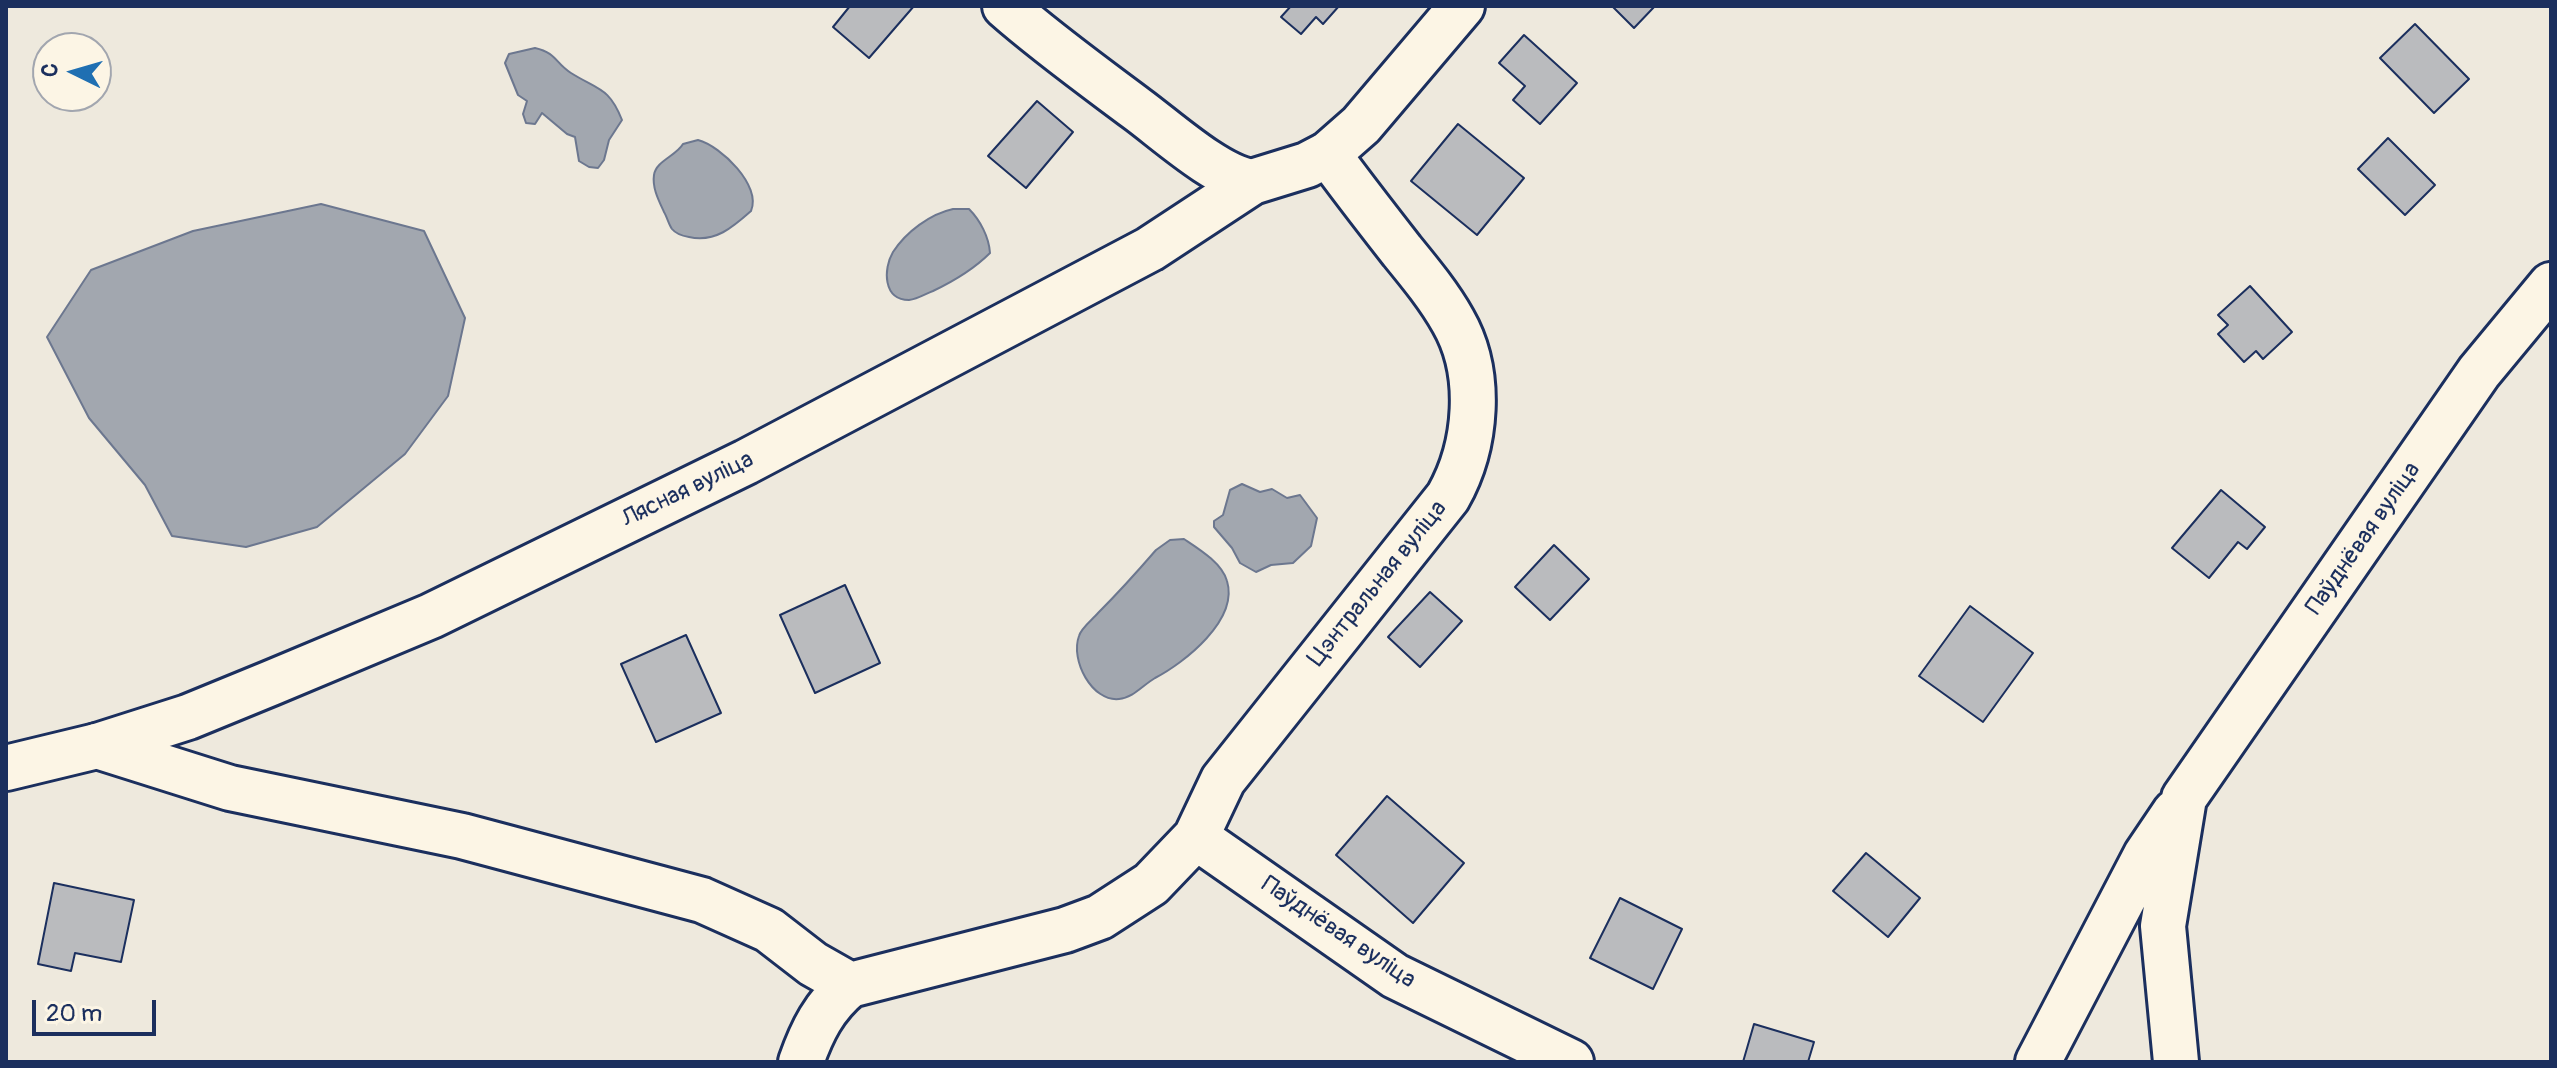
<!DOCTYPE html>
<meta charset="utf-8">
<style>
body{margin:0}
#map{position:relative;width:2557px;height:1068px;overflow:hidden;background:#eee9dd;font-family:Pangolin,sans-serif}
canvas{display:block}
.frame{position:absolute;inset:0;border:8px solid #1b2f5e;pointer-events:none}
.north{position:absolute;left:32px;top:32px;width:80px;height:80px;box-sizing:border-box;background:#fcf5e5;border:2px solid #a2a6af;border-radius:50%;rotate:275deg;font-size:22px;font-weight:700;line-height:32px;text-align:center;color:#1b2f5e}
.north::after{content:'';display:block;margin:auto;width:28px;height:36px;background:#1f6fb2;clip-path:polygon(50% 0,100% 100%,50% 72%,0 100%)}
.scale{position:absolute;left:32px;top:1000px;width:124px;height:36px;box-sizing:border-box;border:4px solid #1b2f5e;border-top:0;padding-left:10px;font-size:24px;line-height:28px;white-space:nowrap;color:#1b2f5e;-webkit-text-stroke:6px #fcf5e5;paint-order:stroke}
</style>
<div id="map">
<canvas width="2557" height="1068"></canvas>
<div class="frame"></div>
<div class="north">С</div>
<div class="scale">20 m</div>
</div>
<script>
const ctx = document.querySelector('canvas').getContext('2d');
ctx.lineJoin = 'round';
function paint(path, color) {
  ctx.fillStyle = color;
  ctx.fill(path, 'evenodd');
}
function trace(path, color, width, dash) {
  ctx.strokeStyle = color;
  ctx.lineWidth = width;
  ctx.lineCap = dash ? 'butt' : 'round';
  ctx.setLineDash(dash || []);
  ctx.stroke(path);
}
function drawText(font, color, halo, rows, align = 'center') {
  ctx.font = font + ' Pangolin,sans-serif';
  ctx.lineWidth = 6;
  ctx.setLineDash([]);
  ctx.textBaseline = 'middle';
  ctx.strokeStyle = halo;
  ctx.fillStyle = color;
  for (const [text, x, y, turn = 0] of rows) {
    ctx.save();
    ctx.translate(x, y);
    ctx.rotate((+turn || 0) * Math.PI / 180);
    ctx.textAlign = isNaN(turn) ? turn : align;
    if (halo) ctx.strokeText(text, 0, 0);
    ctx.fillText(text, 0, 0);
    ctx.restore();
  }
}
const water = new Path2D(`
 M535,48C557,53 555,63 571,73C598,90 609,87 622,120L609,140L604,160L598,168L589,167L579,161L575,137L567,134L542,113L535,124L526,123L523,114L527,101L518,95L505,63L509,54Z
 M698,140C721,146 762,186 751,211C733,227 715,243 689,237C683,236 676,234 672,229C669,225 667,217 664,212C659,201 652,188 654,175C656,161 676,156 683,144Z
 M321,204L424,231L465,318L448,396L405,454L317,527L246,547L172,536L145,485L89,418L47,337L91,270L193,231Z
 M953,209H969C980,220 989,237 990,253C973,270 954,281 933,291C925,294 918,299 909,300C883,300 883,269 893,252C906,232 930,214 953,209Z
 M1242,484L1260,492L1272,489L1287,498L1300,495L1317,518L1311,546L1293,563L1271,565L1256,572L1240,563L1232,548L1214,527V521L1223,515L1230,490Z
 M1184,539C1199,549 1222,563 1227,581C1239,620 1184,663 1155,678C1143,685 1133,698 1119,699C1092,702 1070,660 1079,636C1081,628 1092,620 1098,613C1118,593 1137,572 1156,550L1170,540Z`);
paint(water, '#a2a7af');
trace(water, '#6c778f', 2);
const building = new Path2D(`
 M850,6H914L869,58L833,27Z
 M1291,6H1339L1323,24L1316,17L1301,34L1281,17Z
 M1612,6H1655L1634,28Z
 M2415,24L2469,79L2434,113L2380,58Z
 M1524,35L1577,83L1540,124L1513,100L1525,86L1499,63Z
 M1037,101L1073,132L1026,188L988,156Z
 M1458,124L1524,178L1477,235L1411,181Z
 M2388,138L2435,185L2405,215L2358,169Z
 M2250,286L2292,332L2263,359L2256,351L2244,362L2218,334L2228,325L2218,315Z
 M2221,490L2265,527L2247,549L2238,542L2209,578L2172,548Z
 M1554,545L1589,579L1550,620L1515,587Z
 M845,585L880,663L815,693L780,615Z
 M1430,592L1462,621L1420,667L1388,637Z
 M1970,606L2033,653L1983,722L1919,676Z
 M686,635L721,713L656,742L621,664Z
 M1387,796L1464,863L1413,923L1336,855Z
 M1866,853L1920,898L1888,937L1833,891Z
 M54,883L134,900L121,962L75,953L71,971L38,964Z
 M1620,898L1682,929L1653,989L1590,958Z
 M1754,1024L1814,1042L1808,1062H1743Z`);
paint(building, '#babbbe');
trace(building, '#1b2f5e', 2);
const street = new Path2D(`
 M1005,6C1047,43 1093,76 1137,109C1167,131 1217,177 1252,182
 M97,746L230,788L462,836L702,900L769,930L813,964L850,985
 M1196,837L1395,976L1571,1062
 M801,1062C812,1031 824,1006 850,985L1065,930L1100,917L1151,884L1196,837L1223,780L1448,497C1477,446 1483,373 1453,321C1439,296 1420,273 1402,251C1377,219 1352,187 1328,154
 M2038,1062L2146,855L2175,812
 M2176,1062L2163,926L2184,798L2479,372L2551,285`);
const secondary = new Path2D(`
 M6,768L97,746L188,717L271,683L431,616L746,462L1150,249L1252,182L1307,165L1328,154L1361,125L1462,6`);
trace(street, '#1b2f5e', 50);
trace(secondary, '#1b2f5e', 50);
trace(street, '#fcf5e5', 44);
trace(secondary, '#fcf5e5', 44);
drawText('24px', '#1b2f5e', '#fcf5e5', [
 ["Лясная вуліца",688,490,-26],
 ["Паўднёвая вуліца",2364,539,-55],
 ["Цэнтральная вуліца",1378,584,-51],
 ["Паўднёвая вуліца",1338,933,34]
]);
</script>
